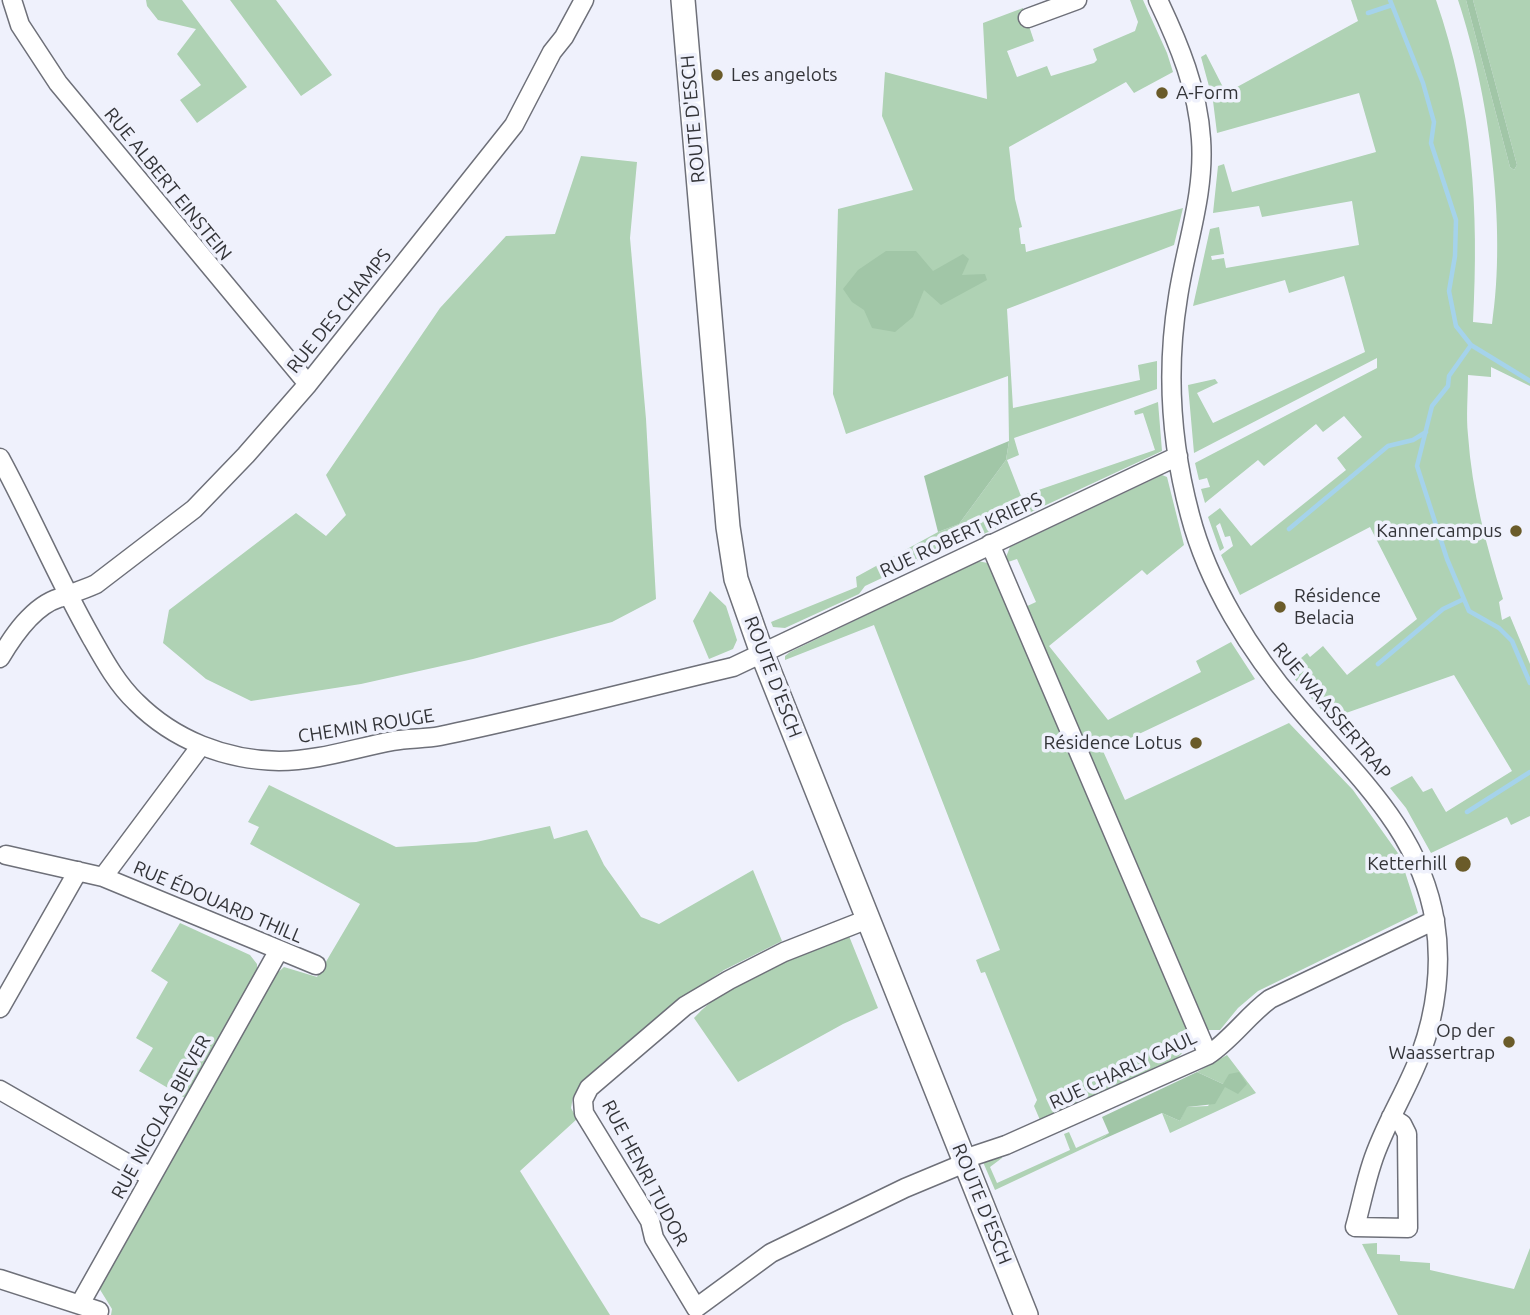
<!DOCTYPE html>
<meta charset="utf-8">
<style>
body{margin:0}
canvas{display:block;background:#eff1fc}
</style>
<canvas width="1530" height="1315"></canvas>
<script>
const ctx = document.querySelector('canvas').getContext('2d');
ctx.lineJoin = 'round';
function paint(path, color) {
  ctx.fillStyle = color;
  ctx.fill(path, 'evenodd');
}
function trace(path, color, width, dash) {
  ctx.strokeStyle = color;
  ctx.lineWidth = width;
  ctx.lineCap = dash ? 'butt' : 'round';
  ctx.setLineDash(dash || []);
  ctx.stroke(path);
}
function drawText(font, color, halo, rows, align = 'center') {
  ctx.font = font + ' Ubuntu,sans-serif';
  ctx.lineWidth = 7;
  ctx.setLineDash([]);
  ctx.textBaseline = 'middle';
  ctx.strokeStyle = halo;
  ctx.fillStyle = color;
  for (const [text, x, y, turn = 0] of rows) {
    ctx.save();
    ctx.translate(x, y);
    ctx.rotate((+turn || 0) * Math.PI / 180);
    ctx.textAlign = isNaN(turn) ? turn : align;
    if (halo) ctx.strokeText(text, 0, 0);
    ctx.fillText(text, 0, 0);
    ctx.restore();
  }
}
paint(new Path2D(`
 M146,0H182L247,87L197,123L180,100L201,85L177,54L196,29L158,20L147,6Z
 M230,0H276L332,75L301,96Z
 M1130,0H1143L1167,53L1173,72L1134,93L1126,82L1009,147L1015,199L1022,227L1019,228L1021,244H1025L1026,252L1183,208L1174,245L1007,309L1013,408L1140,380L1138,365L1157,361V389L1014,438L1019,455L1007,460L1021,496L1155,450L1143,413L1135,415L1134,411L1158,402L1162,451L973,539L969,537L865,586L859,594L785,628L773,627L771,622L857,587L856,577L938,532L959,524L1006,460L1009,441L1008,376L846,434L833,394L838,209L913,190L882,116L885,72L987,99L983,23L1023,8L1034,41L1007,51L1017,77L1047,66L1051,76L1094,63L1097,60L1093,49L1135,31L1138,22Z
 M1351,0H1436C1473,107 1479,210 1473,322L1492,324C1507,227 1489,93 1458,0H1466L1510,167L1514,170L1517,165L1473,0H1530V386L1491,367V377L1468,375C1468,395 1466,416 1468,435C1472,492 1486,545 1503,599L1499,602L1502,620L1510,616L1530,664V816L1511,825L1507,817L1431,853L1406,808L1390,788L1412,776L1423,792L1432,788L1446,812L1512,771L1454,675L1329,719L1287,670L1307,653L1310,657L1323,646L1347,675L1417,619L1370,527L1240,595L1221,555L1233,546L1230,536L1225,537L1220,523L1216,526L1224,548L1220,551L1208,517L1220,508L1251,546L1346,470L1337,458L1362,437L1344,416L1323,432L1316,424L1264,466L1258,460L1205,503L1201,489L1210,487L1207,478L1199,480L1195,463L1377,368V358L1194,453L1188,385L1215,379L1218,383L1197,393L1213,423L1365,352L1344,276L1289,293L1285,280L1193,306L1210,229L1219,227L1224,254L1211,256L1212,260L1224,258L1226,268L1359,245L1352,201L1262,217L1259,206L1213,213L1218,166L1224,164L1232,192L1376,152L1359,93L1217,133L1213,101L1201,57L1206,54L1226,93L1358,21Z
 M581,156L637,162L630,238L646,419L656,599L612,622L473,659L361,684L251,701L206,679L163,643L169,610L296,513L326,536L346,515L326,475L440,308L506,236L555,234Z
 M1162,475L1167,477L1184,545L1147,575L1142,570L1049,646L1108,720L1201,672L1196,661L1231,642L1255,679L1103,751L1125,800L1289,723L1353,790L1400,856L1418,913L1258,991L1238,1008L1220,1030H1204L1023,608L1036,602L1017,559L1008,562L1006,557L1010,547Z
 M978,561L992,564L1195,1038L1190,1046L1177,1058L1040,1120L1034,1106L1037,1100L985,972L981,973L976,960L1000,950L874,625L785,660V656L790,652Z
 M710,591L726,606L737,640L733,649L709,659L693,621Z
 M269,785L396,847L476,842L550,826L554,839L587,830L604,865L641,917L659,924L753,870L782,941L724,970L681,999L582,1081L573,1097L571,1108L577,1119L520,1171L610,1315H111L112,1309L99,1288L275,975L284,967L317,977L360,904L250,844L259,827L248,822Z
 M180,923L250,955L257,964V974L185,1098L139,1071L153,1048L136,1038L168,982L151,971Z
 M849,936L878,1008L843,1024L738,1082L694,1018C733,976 795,955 849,936Z
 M1227,1055L1256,1093L1170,1133L1162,1113L1180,1121L1186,1107L1208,1106L1223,1084L1197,1072Z
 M1069,1132L1076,1148L1109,1133L1097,1142L995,1190L983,1162L1001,1155L1002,1158L990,1167L997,1183L1070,1150L1064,1134Z
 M1377,1243V1254L1400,1255V1261L1430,1263V1270L1514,1289L1530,1248V1315H1398L1362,1244Z`), '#afd2b4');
paint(new Path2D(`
 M1466,0H1473L1517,165L1514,170L1510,167Z
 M886,251H916L933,271L963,254L969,259L962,275L985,274L987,280L941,305L924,290L913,317L895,332L872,328L864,310L852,302L843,289L858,270Z
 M1009,441L1006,460L959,524L938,532L924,476Z
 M1197,1072L1223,1084L1229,1074L1239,1072L1247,1084L1238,1094L1225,1087L1215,1104L1187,1107L1180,1121L1162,1113L1097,1142L1109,1133L1102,1117Z`), '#a1c6a7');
trace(new Path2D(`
 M1390,0L1423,83L1434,122L1431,143L1456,220L1455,256L1449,291L1456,326L1471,345L1530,381
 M1368,13L1392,5
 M1471,345L1449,376L1448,386L1432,406L1417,466L1447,559L1469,611L1499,628L1512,641L1530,683
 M1289,529L1388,446L1413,440L1426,432
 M1378,664L1443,609L1464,599
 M1467,812L1530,772`), '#a5d3eb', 4.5);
const minor = new Path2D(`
 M12,0L20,25L58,83L308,384
 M1158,0C1179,44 1198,90 1201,139C1205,194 1186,244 1178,297C1166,370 1171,444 1190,515C1208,584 1251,653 1297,706C1354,774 1420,829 1435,922C1442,965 1436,1012 1421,1053C1407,1091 1384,1125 1372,1163C1365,1184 1361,1206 1355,1227L1408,1228L1407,1134L1402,1124L1391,1117
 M1028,18L1077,0
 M0,458C32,517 58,579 91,637C104,660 117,684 136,702C174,740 225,760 279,761C318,761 355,748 393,741C408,738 425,739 440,736C538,716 635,690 733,667L1178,456
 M990,544L1208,1055
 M0,658C13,636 33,606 59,598C72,593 83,590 96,584L194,509L246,455L308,384L514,125L552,52L564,37L584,0
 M6,855L103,877L200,747
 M103,877L316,965
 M868,919L784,952L729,980L685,1006L589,1088L583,1100L584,1113L650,1221L654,1238L696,1308L771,1253L905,1188L965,1163
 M0,1008L78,871
 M0,1090L151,1177
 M964,1159L1006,1145L1208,1055C1232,1039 1247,1016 1270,999L1435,920
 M0,1279L99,1311
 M80,1304L279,950`);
const major = new Path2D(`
 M683,0L728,527L736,579L762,653L1026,1315`);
trace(minor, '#6e7079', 21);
trace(major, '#6e7079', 26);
trace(minor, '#fff', 18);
trace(major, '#fff', 23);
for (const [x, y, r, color] of [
 [717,75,7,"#6a5b29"],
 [1162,93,7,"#6a5b29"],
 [1516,531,7,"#6a5b29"],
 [1280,607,7,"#6a5b29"],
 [1196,743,7,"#6a5b29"],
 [1463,864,9,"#6a5b29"],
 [1509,1042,7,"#6a5b29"]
]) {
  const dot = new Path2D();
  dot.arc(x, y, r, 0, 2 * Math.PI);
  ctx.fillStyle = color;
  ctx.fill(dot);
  trace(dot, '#eff1fc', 2.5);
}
drawText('19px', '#333438', '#eff1fc', [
 ["Les angelots",731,75,"left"],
 ["A-Form",1176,93,"left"],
 ["Kannercampus",1502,531],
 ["Résidence",1294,596,"left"],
 ["Belacia",1294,618,"left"],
 ["Résidence Lotus",1182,743],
 ["Ketterhill",1447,864],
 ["Op der",1495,1031],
 ["Waassertrap",1495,1053]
], 'right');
drawText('19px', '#333438', '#eff1fc', [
 ["ROUTE D'ESCH",693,119,-95],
 ["RUE ALBERT EINSTEIN",168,184,51],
 ["RUE DES CHAMPS",339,311,-51],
 ["RUE ROBERT KRIEPS",961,535,-25],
 ["ROUTE D'ESCH",773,677,69],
 ["RUE WAASSERTRAP",1332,711,50],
 ["CHEMIN ROUGE",366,726,-9],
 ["RUE ÉDOUARD THILL",218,902,23],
 ["RUE CHARLY GAUL",1123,1070,-25],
 ["RUE NICOLAS BIEVER",161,1117,-61],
 ["RUE HENRI TUDOR",645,1173,62],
 ["ROUTE D'ESCH",982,1204,68]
]);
</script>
